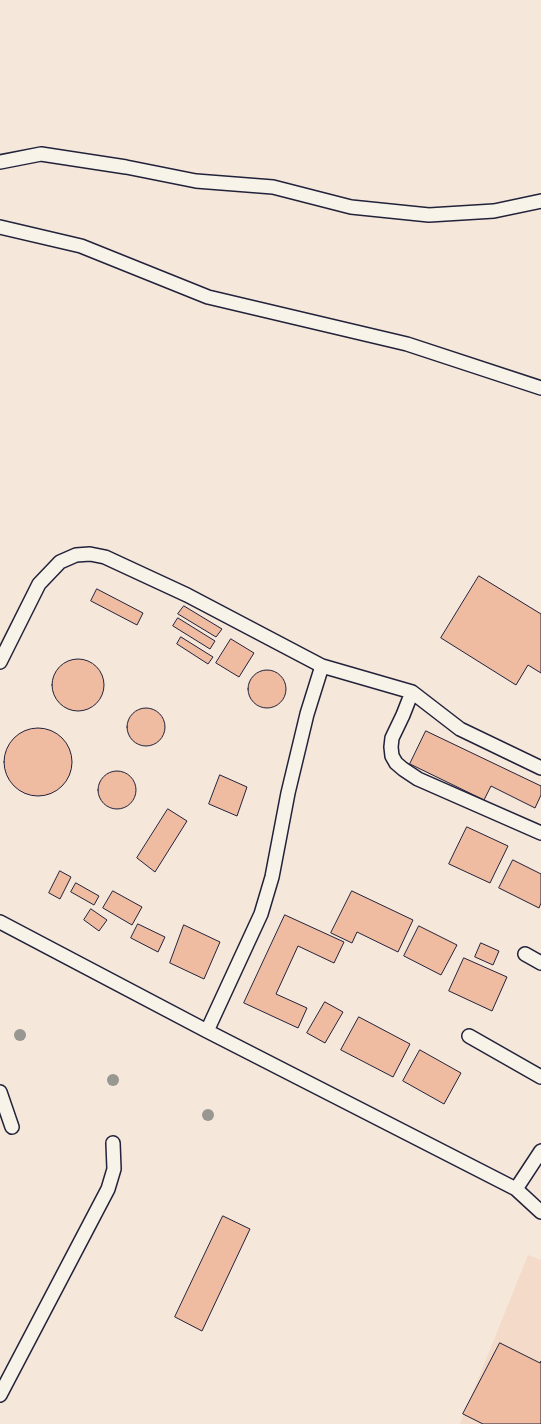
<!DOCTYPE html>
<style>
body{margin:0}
canvas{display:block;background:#f5e8da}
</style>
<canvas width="541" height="1424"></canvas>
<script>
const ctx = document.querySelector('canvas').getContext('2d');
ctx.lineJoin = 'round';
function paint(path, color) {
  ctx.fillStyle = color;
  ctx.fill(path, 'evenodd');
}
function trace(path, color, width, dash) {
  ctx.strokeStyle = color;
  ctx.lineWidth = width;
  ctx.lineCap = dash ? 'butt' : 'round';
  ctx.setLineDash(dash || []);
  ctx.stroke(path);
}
paint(new Path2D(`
 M528,1255L541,1260V1424H460Z`), '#f3dac9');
const building = new Path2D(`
 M479,576L541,614V673L528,665L516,685L441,638Z
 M97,589L143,613L137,625L91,601Z
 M184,606L222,629L216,637L178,614Z
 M178,618L215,641L210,649L173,626Z
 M181,637L213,657L208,664L177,644Z
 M231,639L254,653L239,677L216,663Z
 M52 685a26 26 0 1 1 52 0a26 26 0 1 1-52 0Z
 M248 689a19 19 0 1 1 38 0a19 19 0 1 1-38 0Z
 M127 727a19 19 0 1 1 38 0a19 19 0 1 1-38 0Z
 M4 762a34 34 0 1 1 68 0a34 34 0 1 1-68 0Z
 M426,731L541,786V795L535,808L491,786L484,800L410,764Z
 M98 790a19 19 0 1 1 38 0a19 19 0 1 1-38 0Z
 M220,775L247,787L237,816L209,804Z
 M168,809L187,821L155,872L137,858Z
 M467,827L508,846L490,883L449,864Z
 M513,860L541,874V903L539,908L499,888Z
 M60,871L71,877L60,899L49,893Z
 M76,883L99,896L94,905L71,892Z
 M113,891L142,907L132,925L103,908Z
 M352,891L413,920L398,952L357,932L352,943L331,933Z
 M91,909L107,920L99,931L84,920Z
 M285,915L344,942L334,963L298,946L276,994L307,1008L298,1028L244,1003Z
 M138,924L165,937L158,952L131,938Z
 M184,925L220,942L204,979L170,963Z
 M419,926L457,945L441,975L404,956Z
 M481,943L499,951L493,965L475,957Z
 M464,958L507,977L492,1011L449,991Z
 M325,1002L343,1012L325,1043L307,1033Z
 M359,1017L410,1044L393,1077L341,1050Z
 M420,1050L461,1073L444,1104L403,1081Z
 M223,1216L250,1229L202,1331L175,1317Z
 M500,1343L540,1363L541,1361V1424H483L463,1414Z`);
paint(building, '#efbba1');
trace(building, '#22223b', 1);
const service = new Path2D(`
 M0,162L41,154L126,167L196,181L273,187L351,207L429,215L494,211L541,201
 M0,227L81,246L208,297L407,344L541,388
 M0,662L39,584L60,562L76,555L90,554L105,557L187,595L322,666L412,692L460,729L541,768
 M412,692L403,715L392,738L391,747L392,756L396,763L403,769L418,779L541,833
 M0,922L207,1031L516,1189L541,1212
 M525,954L541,963
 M207,1031L261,914L272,877L288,793L307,714L322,666
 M469,1036L541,1077
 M0,1092L12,1127
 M516,1189L541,1151
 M0,1395L108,1189L114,1169L113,1143`);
trace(service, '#22223b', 16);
trace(service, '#f7f3e8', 13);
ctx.fillStyle = '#989791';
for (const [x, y] of [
 [20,1035],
 [113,1080],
 [208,1115]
]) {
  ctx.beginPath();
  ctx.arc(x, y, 6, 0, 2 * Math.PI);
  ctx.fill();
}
</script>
